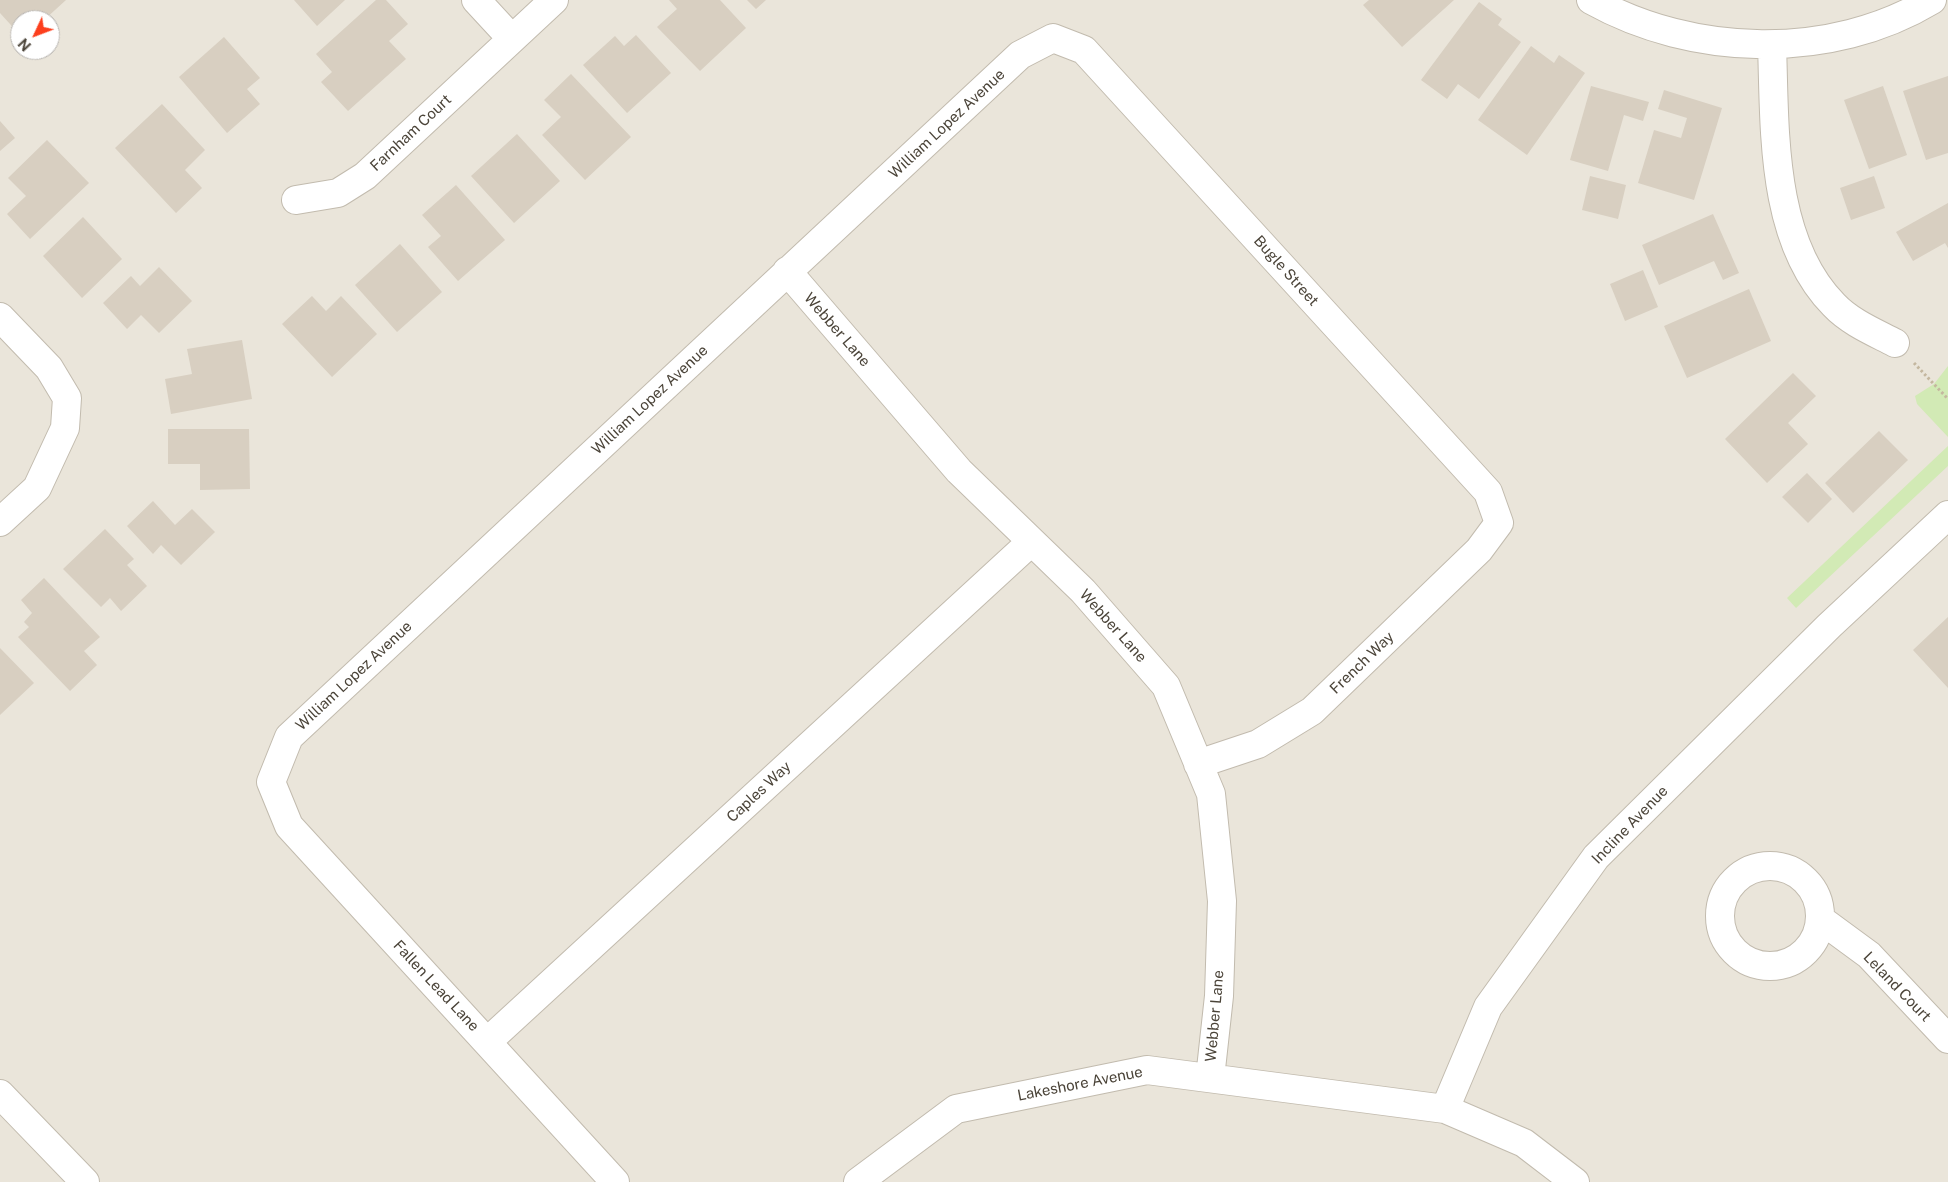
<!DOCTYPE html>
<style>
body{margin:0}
#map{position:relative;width:1948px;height:1182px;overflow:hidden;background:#f6f3ec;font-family:"Public Sans",sans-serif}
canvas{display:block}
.north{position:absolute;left:10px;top:10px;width:50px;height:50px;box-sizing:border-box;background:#fff;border:1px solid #b7b4b0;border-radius:50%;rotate:227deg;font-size:14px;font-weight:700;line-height:20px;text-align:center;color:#4b4439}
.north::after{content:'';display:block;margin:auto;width:18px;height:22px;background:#fc3f1d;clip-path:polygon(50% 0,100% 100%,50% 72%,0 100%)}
</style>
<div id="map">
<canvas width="1948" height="1182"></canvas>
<div class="north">N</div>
</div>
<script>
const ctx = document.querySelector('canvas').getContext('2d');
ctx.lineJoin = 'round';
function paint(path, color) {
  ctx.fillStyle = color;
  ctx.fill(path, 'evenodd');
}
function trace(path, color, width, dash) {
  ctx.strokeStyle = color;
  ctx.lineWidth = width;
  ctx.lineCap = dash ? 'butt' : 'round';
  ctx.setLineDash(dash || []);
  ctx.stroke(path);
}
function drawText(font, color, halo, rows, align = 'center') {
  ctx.font = font + ' "Public Sans",sans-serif';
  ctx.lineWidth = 5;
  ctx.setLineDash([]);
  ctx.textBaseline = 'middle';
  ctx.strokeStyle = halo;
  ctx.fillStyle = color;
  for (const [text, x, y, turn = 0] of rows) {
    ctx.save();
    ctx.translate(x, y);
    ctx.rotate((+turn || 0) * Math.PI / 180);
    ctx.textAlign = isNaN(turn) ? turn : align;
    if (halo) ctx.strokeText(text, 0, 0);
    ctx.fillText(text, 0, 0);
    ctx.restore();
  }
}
paint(new Path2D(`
 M0,0H1948V1182H0ZM20,20H50V50H20Z`), '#eae5da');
paint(new Path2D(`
 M1948,366V437L1917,404L1915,396L1934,384Z
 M1948,446V466L1796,608L1787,598Z`), '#d2eab5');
paint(new Path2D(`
 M0,0H66L44,20H20V35L0,13Z
 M294,0H345L317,26Z
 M376,0H386L408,24L389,41L406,59L348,111L321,82L332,72L316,54Z
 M669,0H720L746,28L700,71L657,27L677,9Z
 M747,0H766L756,9Z
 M1369,0H1454L1402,47L1363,5Z
 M1479,2L1502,19L1498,25L1521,42L1479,99L1458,84L1447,99L1421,80Z
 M636,35L671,73L627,113L583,65L615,36L624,46Z
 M224,37L260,78L247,89L260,104L227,133L179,77Z
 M1531,46L1554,63L1559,55L1585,73L1527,155L1478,120Z
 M571,74L631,137L585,180L542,135L561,117L544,100Z
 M1948,76V153L1926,160L1903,91Z
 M1591,86L1649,102L1643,121L1624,115L1608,171L1570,160Z
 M1883,86L1907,155L1869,169L1844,100Z
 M1664,90L1722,108L1694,200L1638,183L1654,130L1681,138L1687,118L1658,109Z
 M162,104L205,150L185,170L202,188L176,213L115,148Z
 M0,121L15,138L0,151Z
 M517,134L560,181L514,223L471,176Z
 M47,140L89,183L30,239L7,214L26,196L8,178Z
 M1590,176L1626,185L1618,219L1582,210Z
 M1874,176L1885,208L1851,220L1840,188Z
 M456,185L505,240L458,281L428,247L441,236L422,215Z
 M1948,203V248L1945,243L1913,261L1896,232Z
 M1713,214L1739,273L1723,280L1714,261L1659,285L1642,245Z
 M83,217L122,259L82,298L43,256Z
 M400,244L442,292L397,332L355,285Z
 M159,267L192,301L159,333L141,315L127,329L103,303L131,276L140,286Z
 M1643,270L1658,307L1625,321L1610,284Z
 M1749,289L1771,341L1687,378L1664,326Z
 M312,296L326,311L341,296L377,334L332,377L282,324Z
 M242,340L252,399L171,414L165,379L192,374L187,349Z
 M1793,373L1816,396L1788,423L1808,444L1767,483L1725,439Z
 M168,429H249L250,489L200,490V464H168Z
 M1879,431L1908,460L1853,513L1825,483Z
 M1807,473L1832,499L1808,523L1782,497Z
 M153,501L175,525L192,509L215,532L181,565L161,545L153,554L127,526Z
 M105,529L134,559L127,565L147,586L121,611L110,598L101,607L63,569Z
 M44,578L100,637L84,651L97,665L70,691L18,637L29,627L24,622L32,613L21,600Z
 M1948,617V688L1913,650Z
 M0,648L34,683L0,715Z`), '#d8cfc1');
const minor = new Path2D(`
 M476,0L512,39
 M1591,0C1693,57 1831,61 1932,0
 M1772,45C1775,129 1770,240 1834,305C1850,322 1874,332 1895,343
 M296,200L338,193L365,176L554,0
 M787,271L959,471L1083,591L1166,686L1211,794L1222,901L1219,996L1210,1078
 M0,317L49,368L67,398L65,428L37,488L0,522
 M1720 916a50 50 0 1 1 100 0a50 50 0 1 1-100 0Z
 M1820,919L1869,955L1948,1039
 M487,1042L1031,542
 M0,1094L85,1182
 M1445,1109L1488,1007L1596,857L1829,626L1948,515
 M615,1182L289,826L271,782L289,737L1020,55L1053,38L1084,50L1488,492L1499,523L1479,550L1312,711L1258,744L1198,764
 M858,1182L956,1109L1147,1070L1445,1109L1524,1143L1575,1182`);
trace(minor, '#c2bbae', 30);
trace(new Path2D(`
 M1914,363L1948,399`), '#c4b79f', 3, [2.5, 2.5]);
trace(minor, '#fff', 28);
drawText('15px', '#4b4439', '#fff', [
 ["William Lopez Avenue",947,124,-43],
 ["Farnham Court",411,133,-43],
 ["Bugle Street",1286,271,48],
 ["Webber Lane",837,330,49],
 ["William Lopez Avenue",650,400,-43],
 ["Webber Lane",1113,626,48],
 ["French Way",1362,663,-44],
 ["William Lopez Avenue",354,676,-43],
 ["Caples Way",759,792,-43],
 ["Incline Avenue",1630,825,-46],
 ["Fallen Lead Lane",436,986,47],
 ["Leland Court",1897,987,46],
 ["Webber Lane",1215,1016,-85],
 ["Lakeshore Avenue",1080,1084,-11]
]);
</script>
